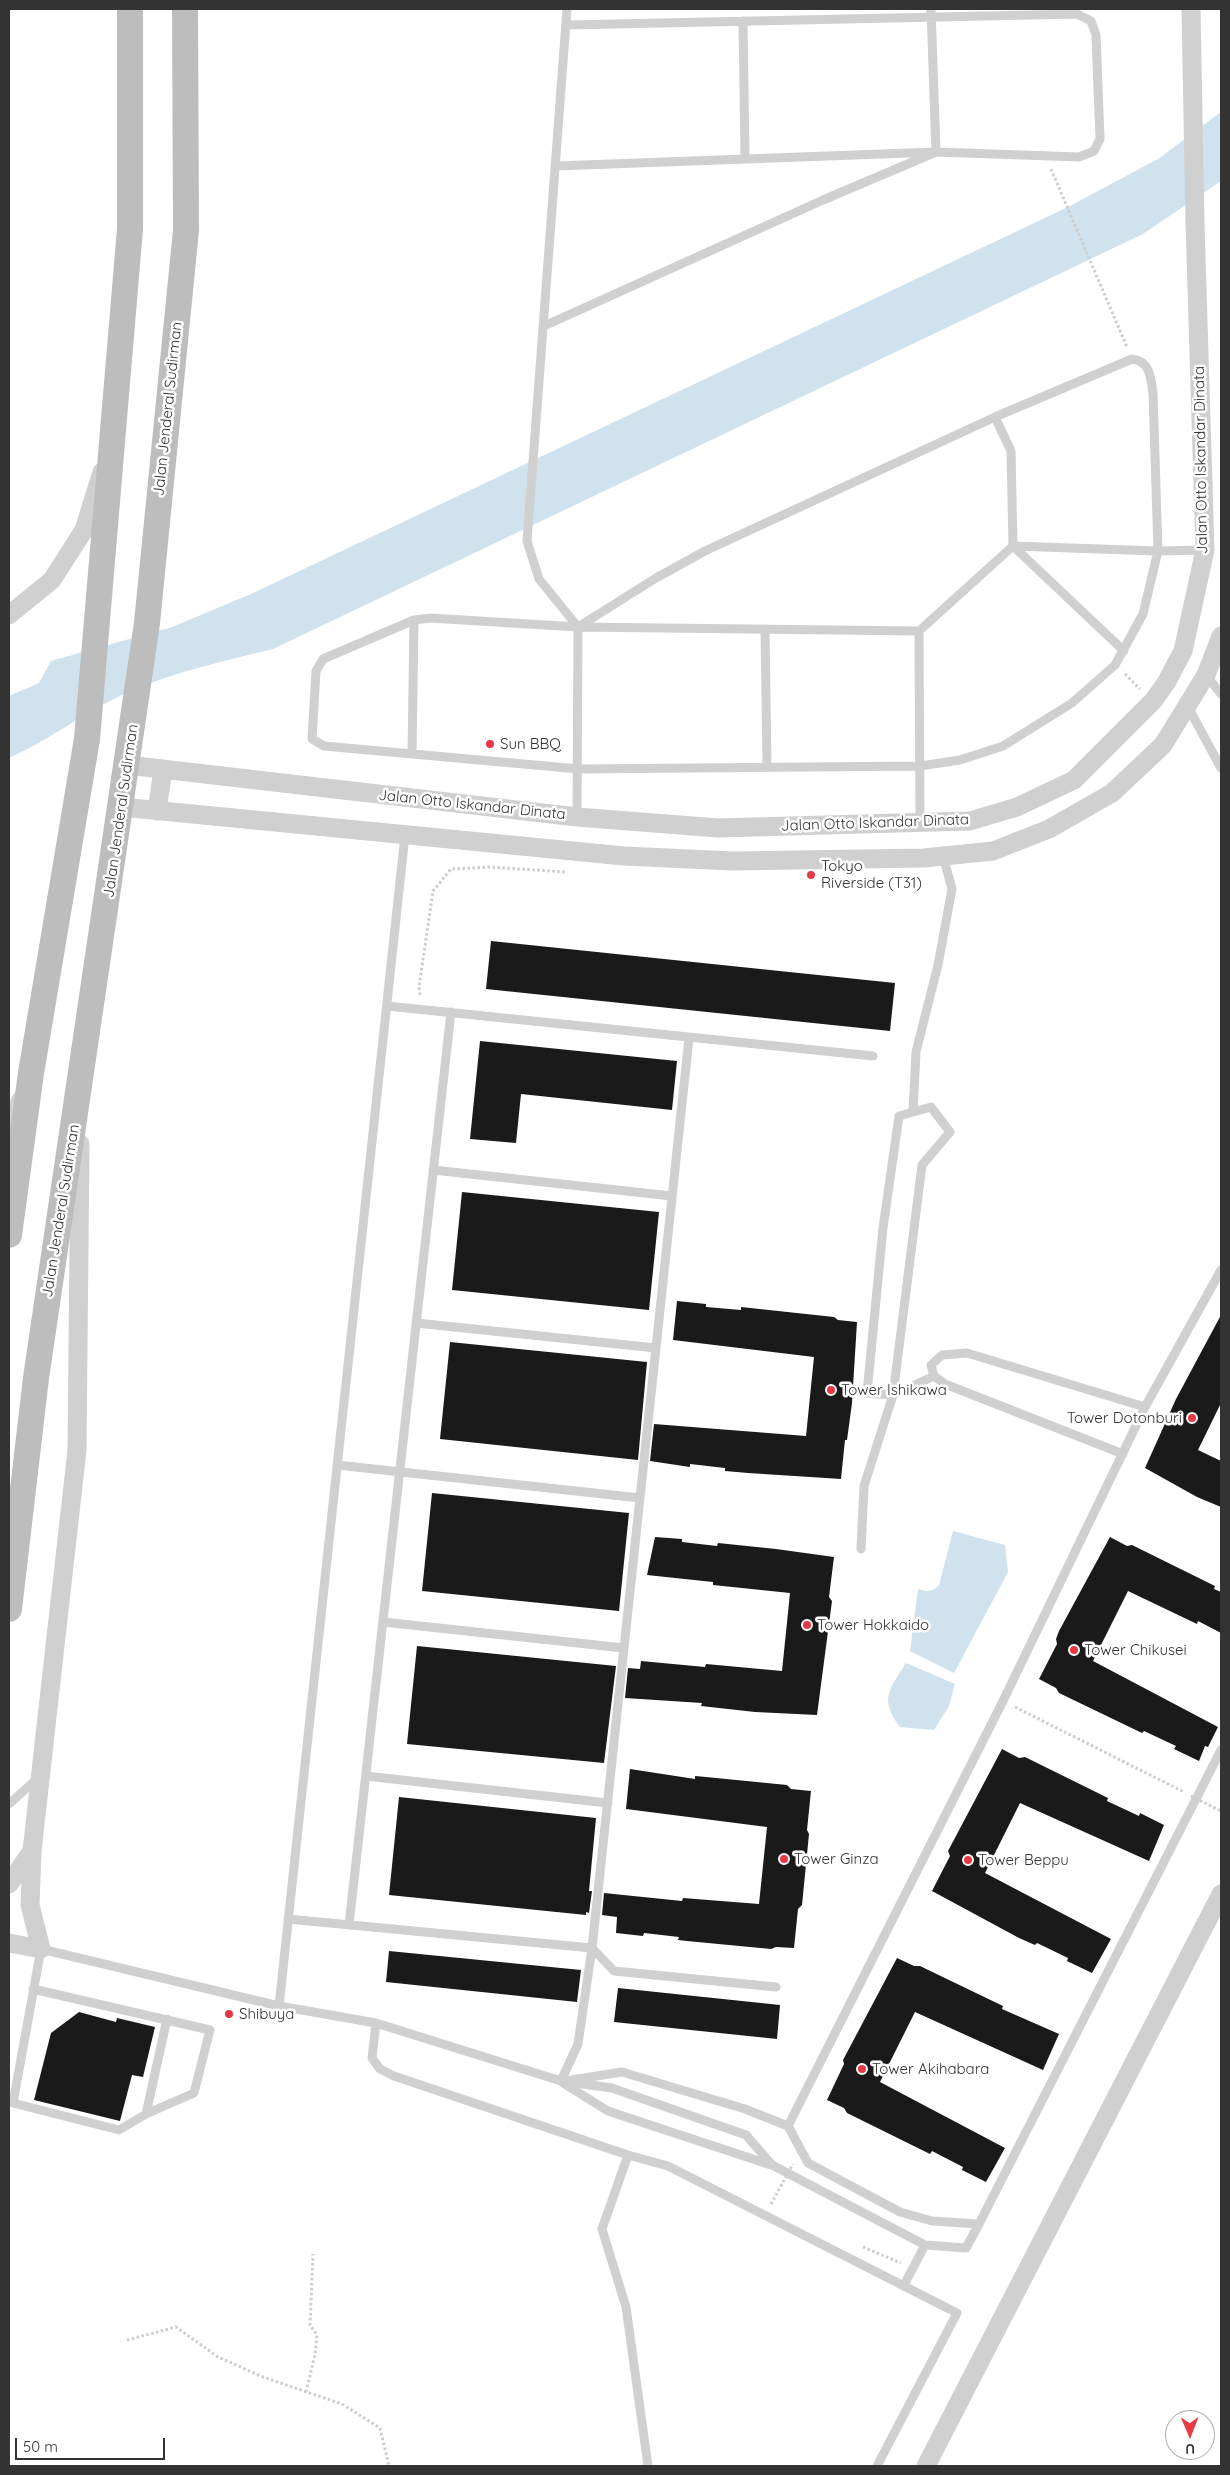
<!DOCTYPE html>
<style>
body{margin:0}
#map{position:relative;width:1230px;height:2475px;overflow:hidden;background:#fff;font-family:Quicksand,sans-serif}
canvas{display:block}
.frame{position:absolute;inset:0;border:10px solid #333;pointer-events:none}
.north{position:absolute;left:1165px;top:2410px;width:50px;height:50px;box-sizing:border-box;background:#fff;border:1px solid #adadad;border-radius:50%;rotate:179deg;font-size:14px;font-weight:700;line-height:20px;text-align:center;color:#333}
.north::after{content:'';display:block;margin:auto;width:18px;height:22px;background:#e63946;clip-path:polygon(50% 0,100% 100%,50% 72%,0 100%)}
.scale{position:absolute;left:15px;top:2438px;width:150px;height:22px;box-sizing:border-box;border:2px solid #333;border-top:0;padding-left:6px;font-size:15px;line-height:18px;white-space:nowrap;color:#333;-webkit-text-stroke:4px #fff;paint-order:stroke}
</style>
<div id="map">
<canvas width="1230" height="2475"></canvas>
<div class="frame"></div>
<div class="north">U</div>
<div class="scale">50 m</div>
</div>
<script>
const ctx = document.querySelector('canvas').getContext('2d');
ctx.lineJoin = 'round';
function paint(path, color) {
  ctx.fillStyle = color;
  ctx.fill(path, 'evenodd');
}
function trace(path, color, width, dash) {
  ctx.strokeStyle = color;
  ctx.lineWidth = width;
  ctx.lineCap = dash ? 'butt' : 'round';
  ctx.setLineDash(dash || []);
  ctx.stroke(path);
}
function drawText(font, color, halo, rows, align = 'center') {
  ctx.font = font + ' Quicksand,sans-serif';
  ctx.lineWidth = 5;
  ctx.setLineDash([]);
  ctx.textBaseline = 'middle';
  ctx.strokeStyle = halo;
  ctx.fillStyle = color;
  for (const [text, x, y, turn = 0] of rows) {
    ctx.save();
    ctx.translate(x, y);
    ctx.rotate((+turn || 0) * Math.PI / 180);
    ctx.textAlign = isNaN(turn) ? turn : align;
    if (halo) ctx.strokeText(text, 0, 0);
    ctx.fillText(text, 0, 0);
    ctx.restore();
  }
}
paint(new Path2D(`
 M1221,112V181L1143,234L273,649C224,661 173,672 126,693C86,711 50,740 9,758V696L39,683L51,661L172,627L251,594L1068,207L1158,159Z
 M953,1531L1005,1545L1008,1572L954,1673L910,1651L918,1589C927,1592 932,1592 939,1585Z
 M906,1663L955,1684L949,1706L934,1730L900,1727C879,1699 889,1690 906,1663Z`), '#cfe2ee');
paint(new Path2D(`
 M491,941L895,983L890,1031L486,989Z
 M480,1041L677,1061L672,1110L521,1094L516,1143L470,1139Z
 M462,1192L659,1212L649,1310L452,1290Z
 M677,1301L706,1304V1307L741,1310V1307L834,1317L838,1320L857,1322L852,1403L847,1440H845L841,1479L748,1473L725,1471V1468L690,1464V1467L650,1461L654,1424L806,1436L814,1357L673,1340Z
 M1221,1315V1403L1198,1450L1221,1461V1507L1197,1497L1145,1468L1176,1399Z
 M450,1342L647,1362L638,1460L440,1439Z
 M432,1493L629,1513L619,1611L422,1591Z
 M655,1537L682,1539V1542L717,1546L718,1543L776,1549L834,1557L829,1597L832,1601L817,1715L755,1712L701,1706L702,1703L625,1698L628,1668L640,1669L641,1661L705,1667L706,1664L782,1671L790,1593L713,1585V1582L647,1575Z
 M1110,1537L1127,1546L1132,1545L1215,1586L1214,1589L1221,1592V1633L1198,1621L1197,1624L1128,1591L1093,1661L1218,1727L1208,1747L1205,1746L1199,1761L1174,1749L1176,1746L1144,1731L1142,1733L1059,1693L1056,1688L1039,1679L1057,1644L1056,1639L1059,1631Z
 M417,1646L616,1666L604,1763L407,1744Z
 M1002,1749L1019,1758L1025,1757L1108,1798L1107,1801L1139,1816L1140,1813L1164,1825L1149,1861L1020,1803L985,1873L1111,1939L1092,1973L1067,1961L1068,1958L1037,1943L1035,1945L1019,1938L932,1891L950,1856L948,1851Z
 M630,1769L695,1779V1776L706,1777L787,1785L791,1789L811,1791L807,1830L809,1834L802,1905L798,1909L794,1948L776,1947L771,1949L687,1941L678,1940L679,1937L644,1933L643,1936L616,1933L617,1917L602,1915L604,1893L682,1901L683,1898L759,1904L767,1827L626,1809Z
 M399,1797L596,1818L589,1891H592L589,1913L586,1912V1915L389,1895Z
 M389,1951L581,1970L577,2002L386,1982Z
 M897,1958L914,1966H920L1003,2006L1002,2009L1059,2034L1043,2070L915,2012L880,2082L1005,2148L986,2182L962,2170L963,2167L932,2151L930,2154L847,2113L844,2108L827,2100L844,2064L843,2060Z
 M618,1988L780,2005L777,2039L614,2022Z
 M79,2012L116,2022L117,2018L155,2027L143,2077L132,2075L120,2121L34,2100L51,2033Z`), '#1a1a1a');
trace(new Path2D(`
 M1051,169L1127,347
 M1125,674L1140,689
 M420,995L419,987L433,891L451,869L490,867L566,872
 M1015,1707L1184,1792
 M863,2247L901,2263
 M127,2340L176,2327L218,2357L263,2377L342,2404L380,2428L389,2466
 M306,2392L315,2355L317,2335L310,2325L313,2254`), '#cdcdcd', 3, [2.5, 2.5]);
trace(new Path2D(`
 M567,9L527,541L539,579L578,627L577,817
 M743,21L745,159
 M556,166L936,152L1079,157L1094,151L1100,139L1096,35L1091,21L1077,14L568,25
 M544,326L823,200L936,152L931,9
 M995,417L1011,451L1013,546L1124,651
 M578,627L656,578L705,551L995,417L1132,359C1150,361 1151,378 1153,393L1158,551L1143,614L1115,665L1072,703L1003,746L960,760L920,766L579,769L324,746L312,739L316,671L323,659L414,620L430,618L578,627L919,631L1013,546L1158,551L1205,550
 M765,629L767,766
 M919,631L920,822
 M1206,675L1221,694
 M1188,707L1221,768
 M412,754L414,620
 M387,1006L873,1056
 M913,1112L916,1052L938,965L952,889L943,856
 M433,1170L672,1196
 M416,1323L656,1348
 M1123,1454L945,1384L934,1376L931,1365L942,1355L967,1353L1145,1407
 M337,1465L640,1498
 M861,1549L864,1486L893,1395L922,1165L950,1132L931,1107L899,1116L883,1228L867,1393L893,1395L934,1376
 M383,1622L624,1648
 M366,1776L608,1803
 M9,1804L38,1778
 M288,1919L592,1948L614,1971L776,1987
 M349,1925L451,1012
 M33,1989L210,2030L194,2093L146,2114L119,2130L13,2103L41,1949L279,2006L376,2023L561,2081L612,2088L746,2135L772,2165L925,2245L966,2248L979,2224
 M279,2006L405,835
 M376,2023L372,2058L380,2069L394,2076L628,2155L668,2166L957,2313L877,2466
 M571,2080L622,2072L745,2109L788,2126L808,2163L900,2212L932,2221L979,2224L1221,1750
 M561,2081L578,2044L592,1948L689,1038
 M563,2083L608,2111L771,2165
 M146,2114L167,2019
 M788,2126L1003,1701L1145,1407L1221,1270
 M628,2155L602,2229L626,2307L648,2466
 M904,2285L925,2245`), '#d0d0d0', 9);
trace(new Path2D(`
 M9,615L52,580L84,530L102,472
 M127,765L577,817L718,828L970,821L1017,807L1074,780L1153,701L1166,683L1183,651L1205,550L1195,223L1191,9
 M121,807L624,856L733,861L924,858L993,851L1049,829L1112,793L1163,745L1206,675L1221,636
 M157,811L163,769
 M9,1129L21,1100
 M9,1884L32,1851
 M9,1943L41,1949L30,1905L32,1851L77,1450L80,1144
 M926,2466L1221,1894`), '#d0d0d0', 19);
trace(new Path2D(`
 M9,1235L31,1073L87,739L130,229V9
 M9,1609L36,1378L147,623L186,230L185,9`), '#bdbdbd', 26);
trace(new Path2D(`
 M1191,1796L1221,1811
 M771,2204L793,2164`), '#cdcdcd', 3, [2.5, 2.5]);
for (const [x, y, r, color] of [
 [490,744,5,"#e63946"],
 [811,875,5,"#e63946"],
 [831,1390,5,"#e63946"],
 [1192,1418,5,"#e63946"],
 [807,1625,5,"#e63946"],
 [1074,1650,5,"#e63946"],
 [784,1859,5,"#e63946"],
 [968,1860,5,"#e63946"],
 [229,2014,5,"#e63946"],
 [862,2069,5,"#e63946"]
]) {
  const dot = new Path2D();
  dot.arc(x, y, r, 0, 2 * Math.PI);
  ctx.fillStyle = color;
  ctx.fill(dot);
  trace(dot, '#fff', 2);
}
drawText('15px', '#333', '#fff', [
 ["Jalan Jenderal Sudirman",168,409,-84],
 ["Jalan Otto Iskandar Dinata",1201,460,-91],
 ["Jalan Otto Iskandar Dinata",472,805,6],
 ["Jalan Jenderal Sudirman",121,811,-82],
 ["Jalan Otto Iskandar Dinata",875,823,-2],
 ["Jalan Jenderal Sudirman",61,1211,-81]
]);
drawText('15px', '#333', '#fff', [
 ["Sun BBQ",500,744],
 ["Tokyo",821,866],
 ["Riverside (T31)",821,883],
 ["Tower Ishikawa",841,1390],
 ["Tower Dotonburi",1182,1418,"right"],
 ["Tower Hokkaido",817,1625],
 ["Tower Chikusei",1084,1650],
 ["Tower Ginza",794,1859],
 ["Tower Beppu",978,1860],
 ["Shibuya",239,2014],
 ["Tower Akihabara",872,2069]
], 'left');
</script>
